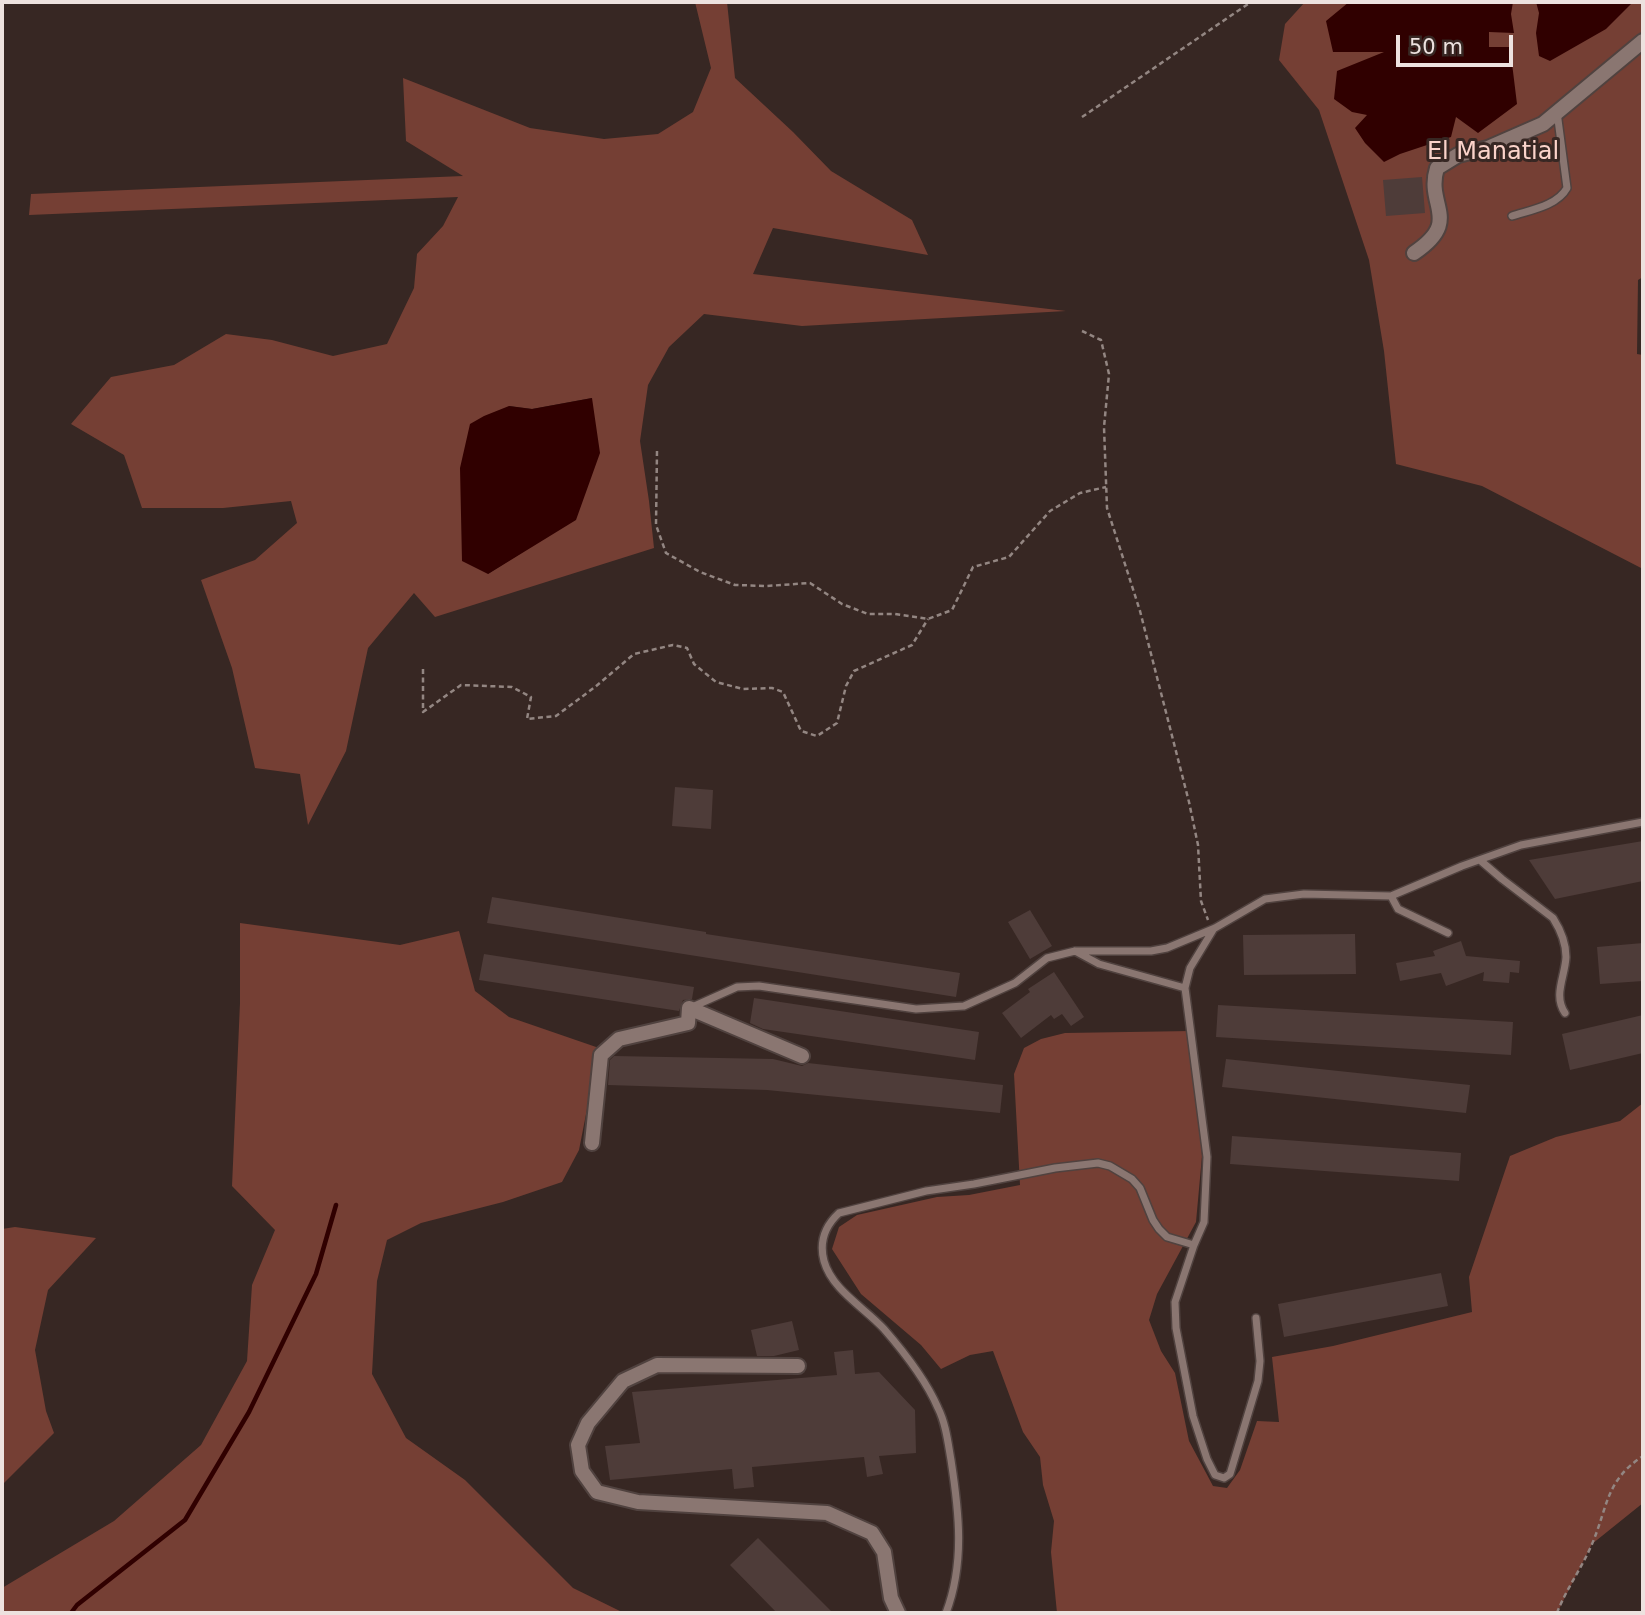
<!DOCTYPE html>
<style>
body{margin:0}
#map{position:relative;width:1645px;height:1615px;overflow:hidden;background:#372723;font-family:"DejaVu Sans",sans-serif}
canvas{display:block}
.frame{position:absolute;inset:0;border:4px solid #ede2df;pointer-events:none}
.scale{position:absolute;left:1396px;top:35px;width:117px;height:32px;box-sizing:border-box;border:4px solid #ede2df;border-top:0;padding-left:9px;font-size:21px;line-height:24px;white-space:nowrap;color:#ede2df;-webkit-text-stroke:5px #372723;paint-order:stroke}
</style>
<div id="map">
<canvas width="1645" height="1615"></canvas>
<div class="frame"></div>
<div class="scale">50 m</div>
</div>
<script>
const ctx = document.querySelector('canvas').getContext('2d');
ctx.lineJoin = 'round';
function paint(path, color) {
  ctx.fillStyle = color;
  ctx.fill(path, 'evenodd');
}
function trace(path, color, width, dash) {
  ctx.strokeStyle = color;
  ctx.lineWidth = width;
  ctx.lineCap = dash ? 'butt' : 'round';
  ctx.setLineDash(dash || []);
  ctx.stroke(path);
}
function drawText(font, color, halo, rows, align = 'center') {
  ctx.font = font + ' "DejaVu Sans",sans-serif';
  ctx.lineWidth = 6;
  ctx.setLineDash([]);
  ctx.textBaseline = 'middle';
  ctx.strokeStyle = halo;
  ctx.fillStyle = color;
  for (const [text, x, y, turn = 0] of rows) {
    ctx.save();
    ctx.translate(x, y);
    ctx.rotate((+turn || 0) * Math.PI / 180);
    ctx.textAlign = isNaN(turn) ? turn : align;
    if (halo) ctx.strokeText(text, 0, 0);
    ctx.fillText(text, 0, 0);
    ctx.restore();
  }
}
paint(new Path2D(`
 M695,2H727L735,78L793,132L831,171L912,220L928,255L773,228L753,274L1066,311L802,326L704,314L669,347L648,385L640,441L649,501L654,548L435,617L414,593L368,648L346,751L308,825L300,774L255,768L232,668L201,580L255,560L297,523L291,501L223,508H142L124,455L71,424L111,377L174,365L226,334L272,340L333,356L387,344L414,288L417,254L443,226L458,197L29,215L31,194L463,176L406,141L403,78L530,128L604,139L658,134L693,112L711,68ZM592,398L521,553L488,574L509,406L532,409Z
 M1305,2H1643V277L1638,280L1637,354L1643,355V569L1482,486L1396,464L1384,351L1369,260L1319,110L1279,60L1285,24Z
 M240,923L400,945L459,931L475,991L509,1017L599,1048L579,1150L562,1182L503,1202L421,1223L387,1240L377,1281L372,1374L406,1438L465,1480L573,1588L624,1613H2V1588L114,1521L201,1445L247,1361L252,1285L275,1230L232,1186L240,1003Z
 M1191,1031L1202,1156L1196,1222L1157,1294L1149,1320L1161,1351L1175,1373L1189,1441L1213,1486L1227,1488L1240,1470L1257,1421L1279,1422L1272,1357L1333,1346L1472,1312L1469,1277L1510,1156L1556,1137L1620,1121L1643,1103V1503L1592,1544L1557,1613H1057L1051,1552L1054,1521L1043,1485L1040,1457L1023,1432L993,1351L970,1355L941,1369L921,1345L861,1294L832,1249L839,1227L857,1215L937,1197L969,1195L1020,1185L1014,1074L1024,1048L1041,1039L1065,1033Z
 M15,1227L96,1238L48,1290L35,1350L46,1411L54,1433L2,1485V1229Z`), '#753f34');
paint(new Path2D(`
 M1349,2H1513L1511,14L1514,33L1489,32V47H1510L1517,104L1478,133L1456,117L1451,137L1400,154L1384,162L1365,143L1355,128L1367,115L1352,112L1334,99L1337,71L1384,52H1333L1326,21Z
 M1536,2H1633L1606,29L1550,61L1539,56L1536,33L1539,13Z
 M592,398L600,453L576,520L488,574L462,561L460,468L470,424L484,416L509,406L532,409Z`), '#300000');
trace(new Path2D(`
 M71,1613L77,1605L185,1520L249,1412L316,1274L336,1205`), '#300000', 4.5);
paint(new Path2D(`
 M1422,177L1425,213L1386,216L1383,180Z
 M675,787L713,790L711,829L672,826Z
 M1643,841V881L1555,899L1529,860Z
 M492,897L706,932V934L960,973L956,997L487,923Z
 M1030,910L1052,946L1030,959L1008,922Z
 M1355,934L1356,974L1244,975L1243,935Z
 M1461,941L1466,956L1520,961L1519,973L1510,972L1509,983L1483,981L1484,972L1446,986L1441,973L1400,981L1396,963L1435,956L1433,951Z
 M1643,943V981L1600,984L1597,947Z
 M484,954L694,987L692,999L683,1000L679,1011L479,980Z
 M1054,972L1084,1017L1071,1026L1062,1014L1054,1019L1051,1015L1021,1038L1002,1013L1030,992L1028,989Z
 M754,998L979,1032L975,1060L763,1029L750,1023Z
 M1218,1005L1513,1022L1511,1055L1216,1037Z
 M1643,1015V1053L1570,1070L1562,1034Z
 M614,1056L773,1059L802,1066L808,1063L1003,1085L1000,1113L767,1090L608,1085L610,1060Z
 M1226,1059L1470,1085L1466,1113L1222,1087Z
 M1232,1136L1461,1153L1459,1181L1230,1164Z
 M1441,1273L1448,1306L1284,1337L1278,1304Z
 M792,1321L799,1350L774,1356H757L751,1330Z
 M853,1350L855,1374L879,1372L915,1410L916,1453L879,1456L883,1474L867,1477L864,1457L752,1467L754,1487L734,1489L732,1469L610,1480L605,1446L640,1443L632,1392L837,1375L834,1352Z
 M758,1538L833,1613H777L730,1565Z`), '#4e3c39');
const service = new Path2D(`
 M1512,216C1530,210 1557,206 1567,188L1557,112
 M1481,861L1502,879L1553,918C1560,929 1566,943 1566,957C1565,977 1553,995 1565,1013
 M1391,896L1398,909L1448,933
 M1213,930L1190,968L1185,988L1207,1157L1204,1222L1194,1245L1175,1302L1176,1328L1193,1416L1207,1459L1215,1475L1224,1478L1230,1474L1258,1381L1260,1361L1256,1318
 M1075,951L1099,964L1185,988
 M690,1008L737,987L759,986L916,1009L964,1006L1015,983L1047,958L1075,951H1151L1167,948L1215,928L1265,899L1304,894L1391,896L1462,866L1521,845L1643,822
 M946,1613C965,1563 959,1512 951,1460C948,1443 946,1424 938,1408C926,1380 904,1352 884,1329C865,1308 832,1290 824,1261C819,1242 825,1226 839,1213L926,1191L974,1184L1055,1168L1098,1163L1110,1166L1132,1179L1140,1188L1153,1220L1159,1229L1167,1237L1194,1245`);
const minor = new Path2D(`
 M1414,253C1463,220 1425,206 1437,168L1458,155L1488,148L1543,124L1643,41
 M592,1143L601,1055L619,1039L688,1023L689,1008L802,1056
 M798,1366L657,1365L623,1381L588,1423L578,1445L582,1471L597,1492L638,1502L827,1513L872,1533L884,1552L891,1598L898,1613`);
trace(service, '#50423f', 10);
trace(minor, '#50423f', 18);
trace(new Path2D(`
 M1082,117L1251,2
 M1082,331L1101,340L1109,374L1104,427L1107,508L1140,611L1189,802L1198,845L1201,901L1208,920
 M657,451L656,525L666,553L700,572L735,585L767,586L810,583L842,604L868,614H895L928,619L952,610L973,567L1009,557L1050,511L1080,493L1106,487
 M423,669V712L461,685L512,687L531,697L527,719L556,716L595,687L634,654L673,645L687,648L694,664L716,682L743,689L772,688L783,692L801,731L817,736L837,723L846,686L854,671L912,645L928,619
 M1557,1613C1566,1589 1582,1568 1592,1544C1608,1507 1605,1481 1643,1456`), '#938682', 2.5, [5, 3.5]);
trace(service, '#8a7671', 7);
trace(minor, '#8a7671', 14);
drawText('24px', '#fbd3ca', '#372723', [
 ["El Manatial",1493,153]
]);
</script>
